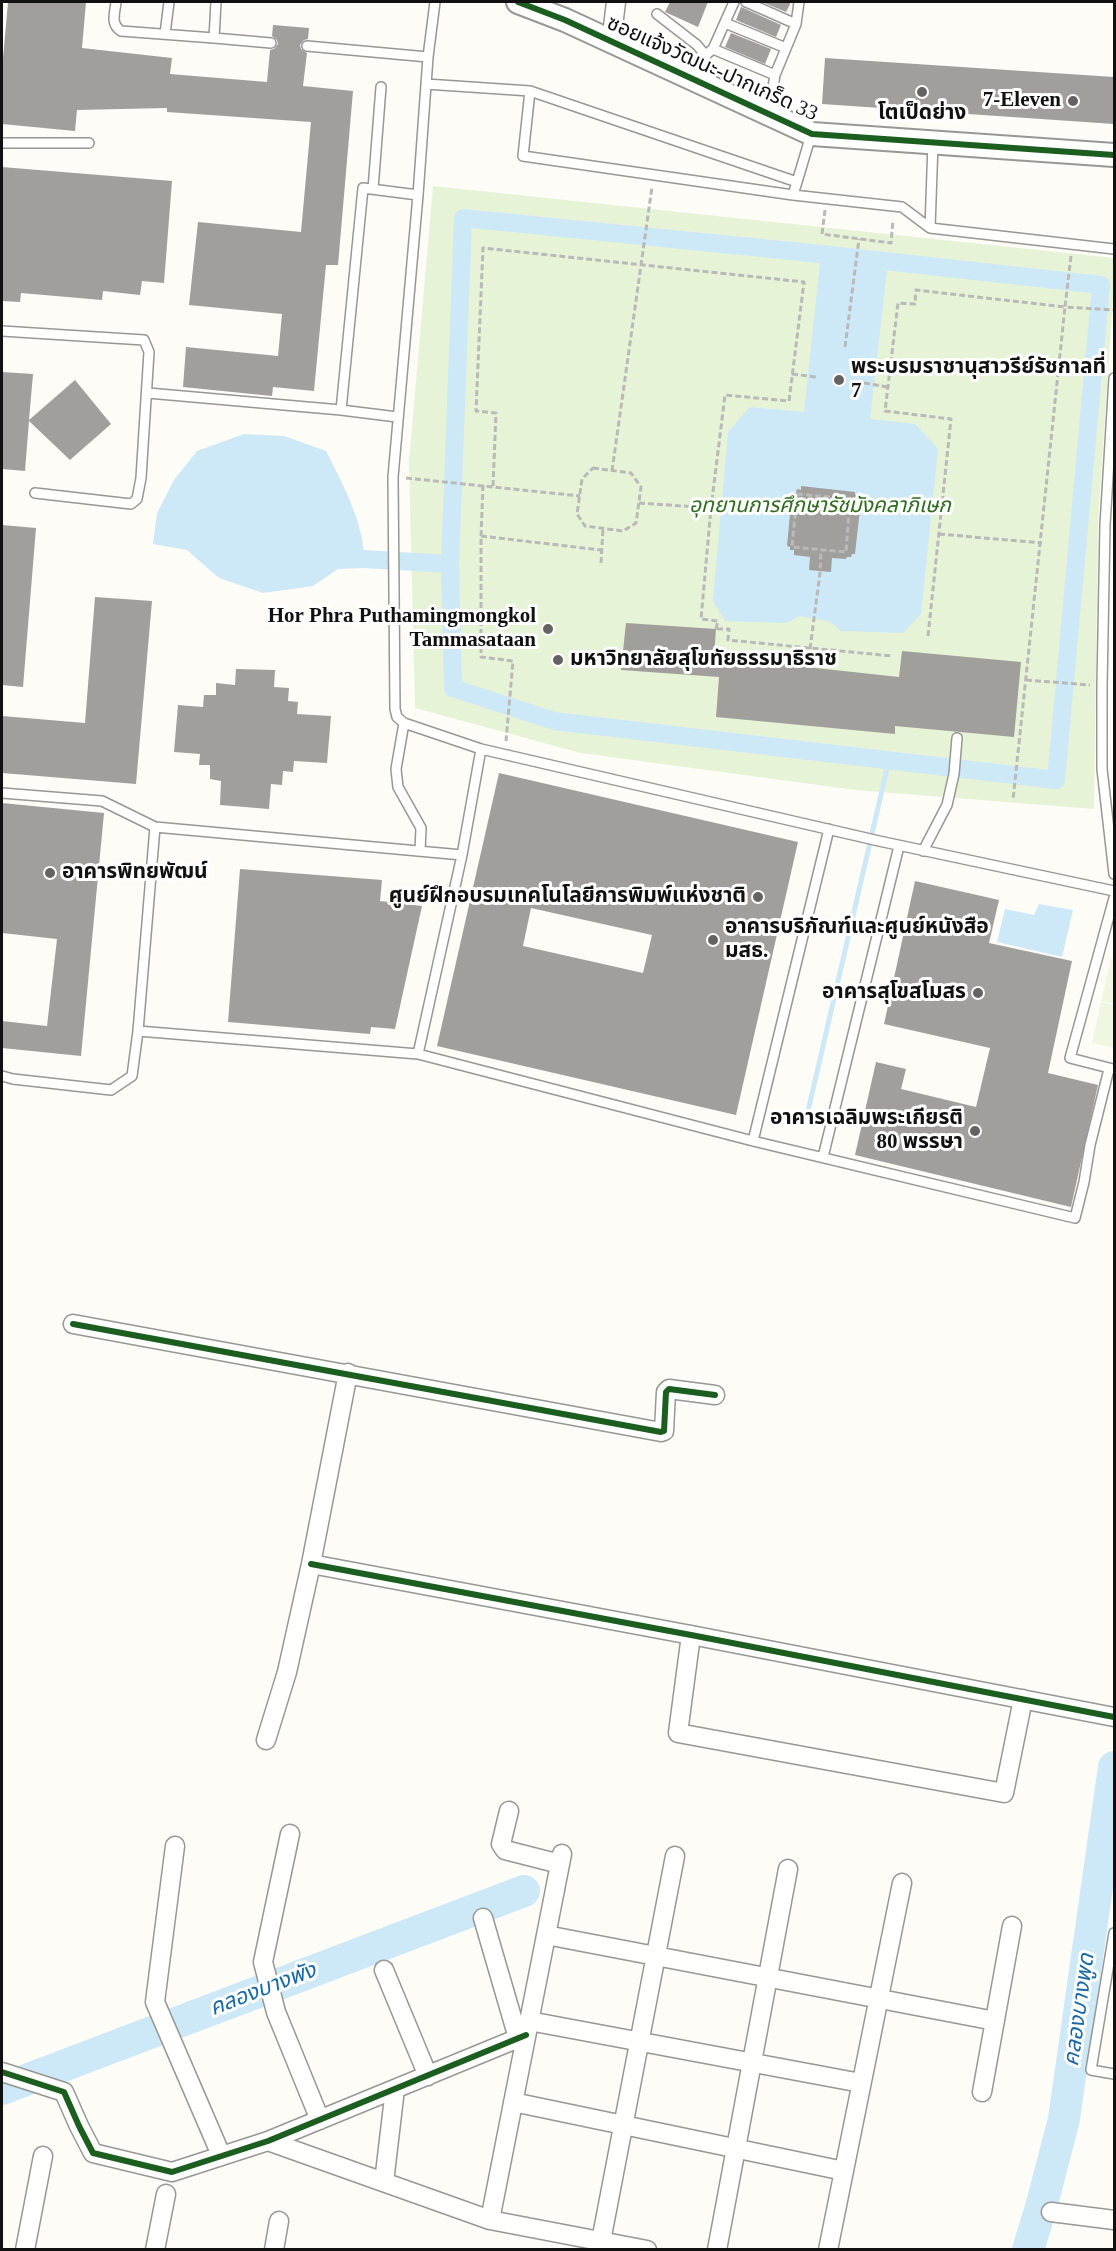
<!DOCTYPE html>
<meta charset="utf-8">
<style>
body{margin:0}
#map{position:relative;width:1116px;height:2251px;overflow:hidden;background:#fdfcf7;font-family:"Times New Roman",serif}
canvas{display:block}
.frame{position:absolute;inset:0;border:3px solid #111;pointer-events:none}
</style>
<div id="map">
<canvas width="1116" height="2251"></canvas>
<div class="frame"></div>
</div>
<script>
const ctx = document.querySelector('canvas').getContext('2d');
ctx.lineJoin = 'round';
function paint(path, color) {
  ctx.fillStyle = color;
  ctx.fill(path, 'evenodd');
}
function trace(path, color, width, dash) {
  ctx.strokeStyle = color;
  ctx.lineWidth = width;
  ctx.lineCap = dash ? 'butt' : 'round';
  ctx.setLineDash(dash || []);
  ctx.stroke(path);
}
function drawText(font, color, halo, rows, align = 'center') {
  ctx.font = font + ' "Times New Roman","Noto Sans Thai",serif';
  ctx.lineWidth = 6;
  ctx.setLineDash([]);
  ctx.textBaseline = 'middle';
  ctx.strokeStyle = halo;
  ctx.fillStyle = color;
  for (const [text, x, y, turn = 0] of rows) {
    ctx.save();
    ctx.translate(x, y);
    ctx.rotate((+turn || 0) * Math.PI / 180);
    ctx.textAlign = isNaN(turn) ? turn : align;
    if (halo) ctx.strokeText(text, 0, 0);
    ctx.fillText(text, 0, 0);
    ctx.restore();
  }
}
paint(new Path2D(`
 M433,186L1114,258V284L1098,521L1094,809L855,790L581,753L415,708L409,461Z`), '#e7f3d7');
paint(new Path2D(`
 M1111,959H1114V1004L1101,1001Z
 M1101,1002L1114,1005V1048L1092,1043Z`), '#f0f6e1');
paint(new Path2D(`
 M821,254L888,261L870,419L915,424L938,449L921,614L903,633L841,631L829,621L799,616L787,623L725,621L713,601L728,432L750,407L804,412Z
 M244,434L284,436L326,451C342,483 369,531 363,568L338,569L313,586L263,593L219,578L187,550L153,544L157,513L174,480L197,451Z
 M1039,904L1073,910L1062,957L997,942L1005,909L1034,915Z`), '#cde8f7');
trace(new Path2D(`
 M805,1124L889,760`), '#cde8f7', 5);
trace(new Path2D(`
 M463,218L821,254L1101,285L1056,780L554,721L453,688L450,564Z
 M364,559L450,564`), '#cde8f7', 18);
trace(new Path2D(`
 M2,2089L524,1891
 M1028,2250L1042,2204L1064,2119L1114,1767`), '#cde8f7', 32);
paint(new Path2D(`
 M8,2H86L82,48L172,58L170,74L267,82L270,50L274,49L278,44L277,40L272,36L273,25L309,28L308,39L304,40L300,45L301,49L307,53L303,86L353,91L338,265H326L314,391L273,387L272,396L183,387L186,347L278,356L282,314L189,305L198,222L301,232L311,122L167,112V108L77,110L75,131L2,124V70Z
 M670,2H708L698,27L665,12Z
 M762,2H791L786,12Z
 M741,7L781,25L776,37L736,20Z
 M731,33L771,49L765,64L725,47Z
 M825,58L1114,77V124L822,104Z
 M2,167L172,181L164,283L142,281L140,295L103,291L102,300L21,293L20,302L2,301Z
 M2,372L33,374L29,420L75,380L111,424L70,460L29,421L25,471L2,469Z
 M801,486L855,492V495L858,496V499L861,500L855,554H852L851,557H847L846,559L832,558L831,572L809,570L810,557L794,555V550H790V547L787,546L792,493H796L797,489L801,490Z
 M2,525L36,528L23,687L2,685Z
 M95,597L152,601L136,784L2,773V716L85,723Z
 M626,623L716,629L714,657L899,677L902,651L1021,662L1014,737L895,726V734L716,717L719,677L621,670Z
 M236,669L275,670L274,687L289,688L288,701L298,702L297,714L331,716L327,763L294,761L293,772L283,771L282,785L271,784L269,809L220,805L221,781L210,779V765H199L200,754L174,752L178,705L203,707L204,695H216V683L235,685Z
 M499,773L798,842L736,1115L437,1046ZM531,908L652,935L643,973L523,946Z
 M2,803L104,813L81,1056L2,1048V1021L47,1026L57,939L2,933Z
 M240,869L382,880L380,901L422,906L395,1029L371,1027L370,1034L228,1022Z
 M915,881L999,900L989,943L1072,961L1048,1073L1098,1085L1071,1207L855,1155L876,1062L906,1069L901,1089L976,1107L990,1048L884,1024Z`), '#a19f9c');
const service = new Path2D(`
 M116,2C115,13 110,24 121,31L214,38
 M216,2L214,38L271,43
 M435,2L428,57L418,195L393,477L395,709L397,717L404,723L481,749L879,841L1114,891
 M746,2L796,24
 M657,14L697,45L706,56
 M725,23L786,48
 M165,34L169,2
 M307,46L428,57
 M713,49L775,75
 M683,73L713,49L734,2
 M426,84L530,91L797,182L793,195L523,156L530,91
 M765,113L771,99L775,75L796,24L799,2
 M2,143H89
 M797,182L811,135
 M373,189L381,87
 M793,195L902,207L930,228L1114,249
 M930,228L933,143
 M2,331L144,340L149,352L141,478L137,499L131,504L35,493
 M1114,378L1105,525L1102,686V769L1114,874
 M148,393L341,410L397,417
 M341,410L363,188L418,195
 M404,723L396,769L398,787L421,828L420,851
 M2,793L102,801L155,827L462,855
 M923,851L947,805L954,774L957,738
 M138,1031L418,1054L753,1141L1075,1218L1084,1182L1090,1145L1109,1069
 M418,1054L462,855L481,749
 M1113,1069L1070,1058L1114,898
 M2,1076L13,1079L111,1090L132,1076L138,1031L155,827
 M753,1141L829,829
 M823,1157L899,846
 M1114,1933L1091,2070L1114,2074`);
const minor = new Path2D(`
 M611,43L616,2
 M73,1324L661,1432L664,1431L666,1392L669,1389L715,1395
 M311,1564L691,1635L1114,1717
 M691,1635L678,1733L1004,1793L1023,1699
 M266,1740L287,1672L311,1564L348,1373
 M509,1811L501,1844L505,1850L560,1864
 M290,1834L263,1962L276,2012L320,2120
 M175,1846L155,2002L221,2155
 M483,1918L518,2038
 M546,1935L995,2021
 M384,1970L428,2076
 M529,2021L861,2083
 M2,2072L64,2092L79,2126L93,2153L172,2172L268,2141L526,2035
 M982,2092L1012,1926
 M513,2102L844,2171
 M268,2141L490,2220L647,2250
 M384,2182L395,2089
 M1051,2212L1114,2220
 M490,2220L562,1854
 M601,2241L675,1856
 M25,2250L43,2156
 M155,2250L166,2194
 M274,2250L279,2221
 M717,2250L788,1869
 M828,2250L902,1883`);
const tertiary = new Path2D(`
 M518,2L565,20L812,134L1114,155`);
trace(service, '#979795', 12);
trace(minor, '#979795', 21);
trace(tertiary, '#979795', 26);
trace(new Path2D(`
 M825,210L822,234L891,243L893,220
 M1071,256L1065,307L1114,310
 M845,347L859,239
 M792,374L816,377
 M864,383L887,387
 M593,468L631,473L641,487L636,523L623,531L585,526L577,514L582,479Z
 M612,471L652,187
 M406,478L580,496
 M483,485L481,536V657L513,661L506,741
 M493,486L496,413L476,411L483,248L804,282L789,401L725,395L711,508L701,619L718,621L716,629
 M797,494L850,499L846,552L792,547Z
 M639,503L711,508
 M939,534L1042,543
 M481,536L601,550
 M601,563L603,528
 M717,629H729L728,640L892,656
 M928,636L951,419L885,411L898,303L915,304L916,290L1065,307L1013,800
 M810,649L820,573L821,550
 M1026,680L1090,685`), '#b9b9b8', 3, [6, 3]);
trace(service, '#fffffe', 9);
trace(minor, '#fffffe', 18);
trace(tertiary, '#fffffe', 22);
trace(new Path2D(`
 M518,2L565,20L812,134L1114,155
 M73,1324L661,1432L664,1431L666,1392L669,1389L715,1395
 M311,1564L691,1635L1114,1717
 M2,2072L64,2092L79,2126L93,2153L172,2172L268,2141L526,2035`), '#1b5e20', 6);
for (const [x, y, r, color] of [
 [922,92,6,"#646362"],
 [1073,101,6,"#646362"],
 [839,380,6,"#646362"],
 [548,629,6,"#646362"],
 [558,660,6,"#646362"],
 [50,873,6,"#646362"],
 [758,897,6,"#646362"],
 [713,940,6,"#646362"],
 [978,993,6,"#646362"],
 [975,1131,6,"#646362"]
]) {
  const dot = new Path2D();
  dot.arc(x, y, r, 0, 2 * Math.PI);
  ctx.fillStyle = color;
  ctx.fill(dot);
  trace(dot, '#fff', 2);
}
drawText('21px', '#111', '#fff', [
 ["ซอยแจ้งวัฒนะ-ปากเกร็ด 33",712,69,24]
]);
drawText('bold 21px', '#111', '#fff', [
 ["7-Eleven",1061,101],
 ["โตเป็ดย่าง",922,114,"center"],
 ["พระบรมราชานุสาวรีย์รัชกาลที่",851,368,"left"],
 ["7",851,392,"left"],
 ["Hor Phra Puthamingmongkol",536,617],
 ["Tammasataan",536,641],
 ["มหาวิทยาลัยสุโขทัยธรรมาธิราช",570,660,"left"],
 ["อาคารพิทยพัฒน์",62,873,"left"],
 ["ศูนย์ฝึกอบรมเทคโนโลยีการพิมพ์แห่งชาติ",746,897],
 ["อาคารบริภัณฑ์และศูนย์หนังสือ",725,928,"left"],
 ["มสธ.",725,952,"left"],
 ["อาคารสุโขสโมสร",966,993],
 ["อาคารเฉลิมพระเกียรติ",963,1119],
 ["80 พรรษา",963,1143]
], 'right');
drawText('italic 21px', '#2f6b1f', '#fff', [
 ["อุทยานการศึกษารัชมังคลาภิเษก",820,506]
]);
drawText('italic 22px', '#1768a6', '#fff', [
 ["คลองบางพัง",263,1990,-21],
 ["คลองบางพูด",1080,2010,-82]
]);
</script>
